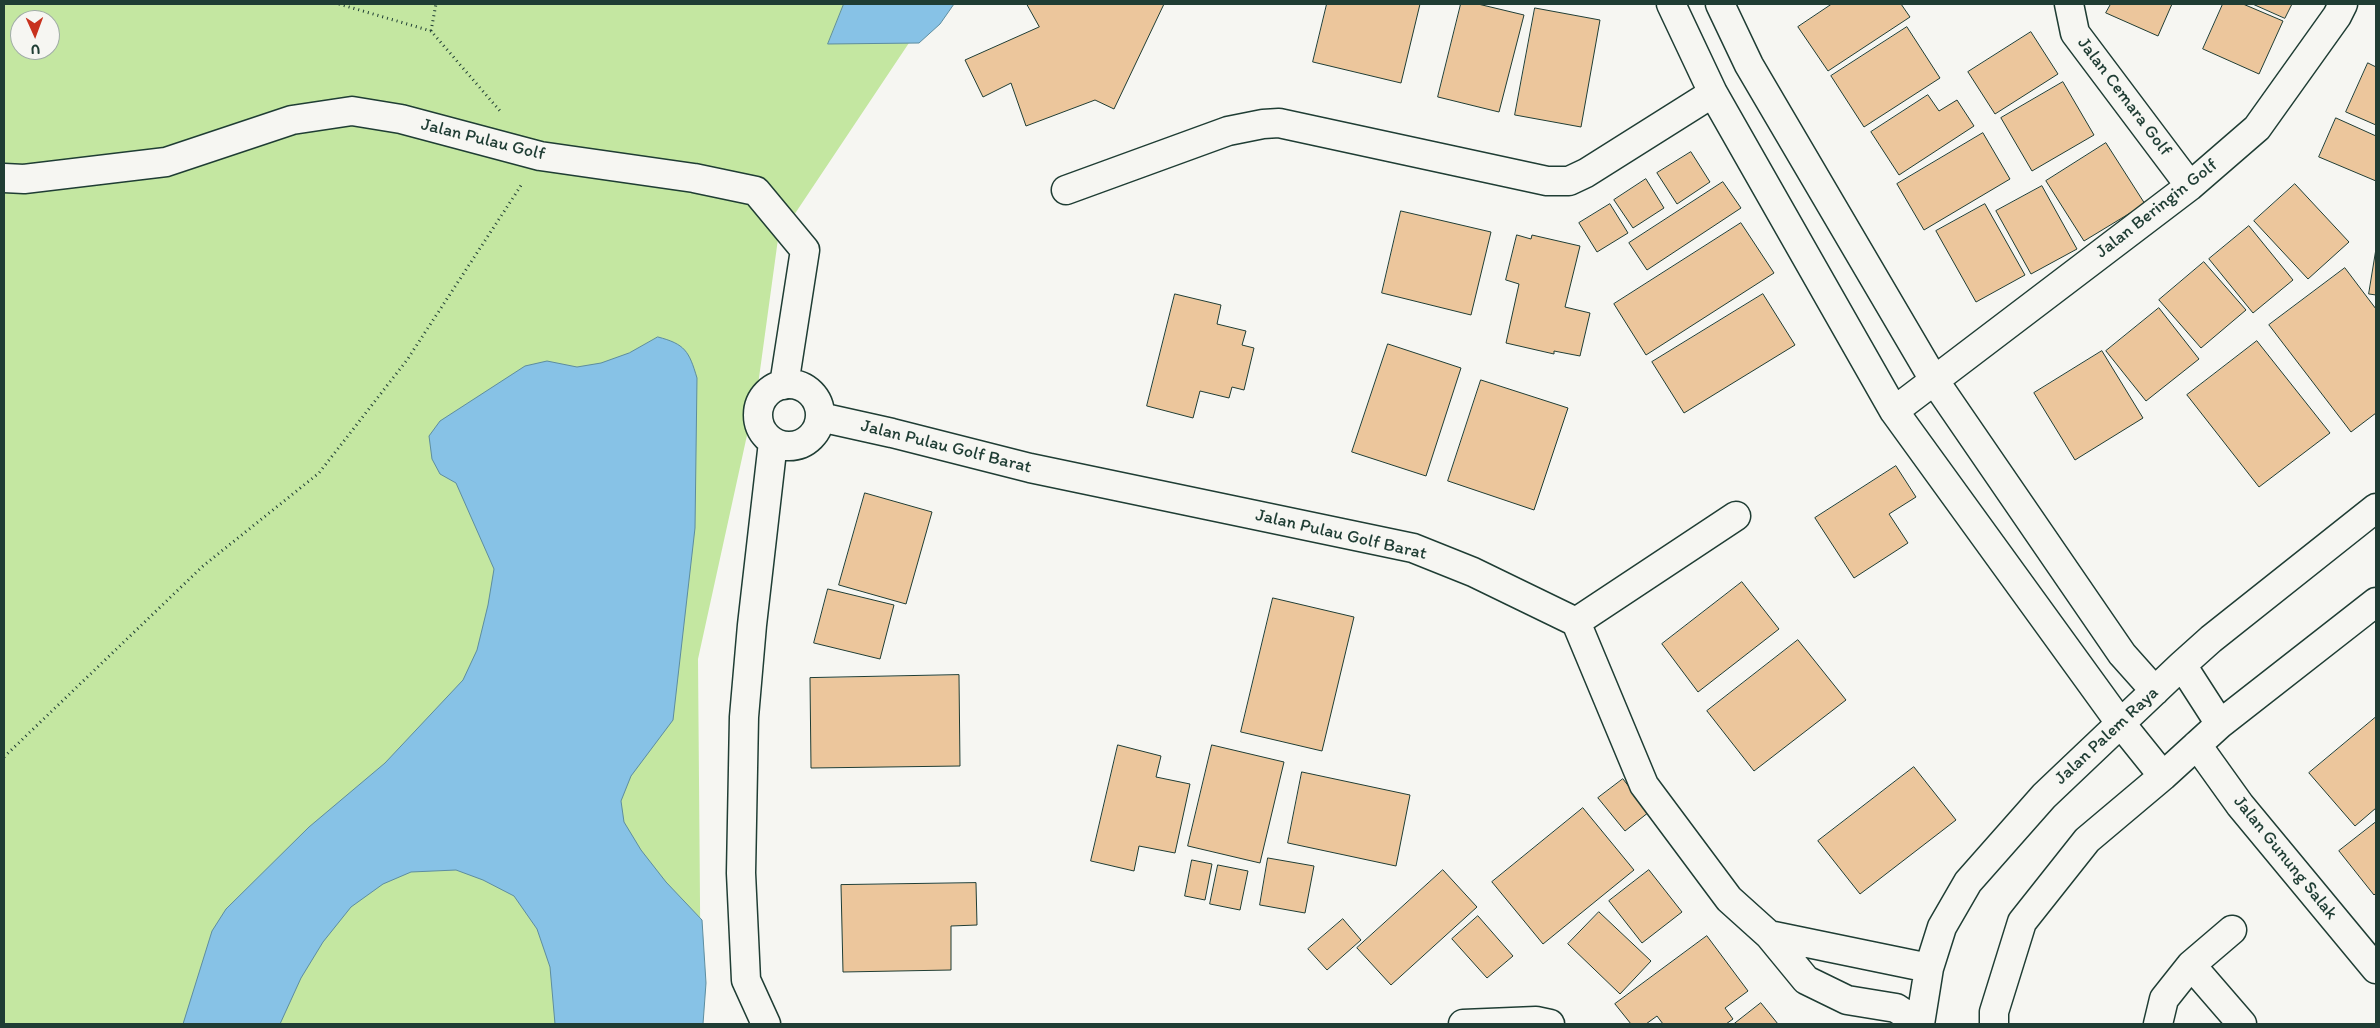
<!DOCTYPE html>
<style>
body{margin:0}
#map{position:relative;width:2380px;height:1028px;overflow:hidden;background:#f6f6f2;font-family:Itim,sans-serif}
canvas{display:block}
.frame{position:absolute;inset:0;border:5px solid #1f3d34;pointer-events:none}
.north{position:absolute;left:10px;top:10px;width:50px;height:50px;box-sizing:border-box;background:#f6f6f2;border:1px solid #a0aca6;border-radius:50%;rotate:178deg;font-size:14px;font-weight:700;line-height:20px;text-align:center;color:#1f3d34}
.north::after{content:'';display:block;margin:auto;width:18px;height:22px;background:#c8321e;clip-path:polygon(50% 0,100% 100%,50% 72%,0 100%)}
</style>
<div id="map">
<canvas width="2380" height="1028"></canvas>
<div class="frame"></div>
<div class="north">U</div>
</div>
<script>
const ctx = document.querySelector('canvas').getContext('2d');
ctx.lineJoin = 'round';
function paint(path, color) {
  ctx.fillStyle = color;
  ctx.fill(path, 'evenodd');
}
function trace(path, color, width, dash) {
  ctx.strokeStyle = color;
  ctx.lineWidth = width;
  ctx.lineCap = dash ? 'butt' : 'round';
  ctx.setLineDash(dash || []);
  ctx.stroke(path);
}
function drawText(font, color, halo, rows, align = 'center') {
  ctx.font = font + ' Itim,sans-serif';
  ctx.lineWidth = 4;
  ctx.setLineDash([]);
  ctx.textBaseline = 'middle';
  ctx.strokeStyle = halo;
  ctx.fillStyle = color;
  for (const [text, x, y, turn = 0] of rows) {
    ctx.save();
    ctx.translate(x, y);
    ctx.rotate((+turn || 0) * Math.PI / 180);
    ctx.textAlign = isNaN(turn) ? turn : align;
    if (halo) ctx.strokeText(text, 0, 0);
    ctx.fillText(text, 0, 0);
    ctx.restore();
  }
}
paint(new Path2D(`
 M4,4H935L778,239L758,385L698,659L701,1024H4ZM20,20H50V50H20Z`), '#c4e7a1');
const water = new Path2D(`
 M844,4H954L940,24L919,43L828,44Z
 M658,337C685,344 689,351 697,378L695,528L673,720L631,776L621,801L624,822L641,850L666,882L702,920L706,983L703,1024H555L550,967L537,929L514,896L483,880L456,870L411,872L383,884L351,907L323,942L301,978L280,1024H183L212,931L226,909L309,827L385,763L463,680L477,650L488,605L494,569L456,483L440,474L432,459L429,436L440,421L525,366L547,361L577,367L601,363L629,353Z`);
paint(water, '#87c2e6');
trace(water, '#5d8d9f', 1);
const building = new Path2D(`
 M1027,4H1164L1114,109L1095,100L1026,126L1011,83L983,97L965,60L1039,27Z
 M1327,4H1420L1401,83L1313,62Z
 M1461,4H1478L1524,15L1499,112L1438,97Z
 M1832,4H1901L1910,17L1828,71L1798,27Z
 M2111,4H2172L2158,36L2106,13Z
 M2223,4H2243L2283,21L2259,74L2203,49Z
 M2253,4H2292L2285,18Z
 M1535,8L1600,20L1581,127L1515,115Z
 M1907,27L1940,78L1864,127L1831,76Z
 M2031,32L2058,74L1995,114L1968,72Z
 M2368,63L2376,67V125L2346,112Z
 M2063,82L2094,135L2032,171L2001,118Z
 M1928,95L1939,111L1957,100L1974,126L1899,175L1871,132Z
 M2336,118L2376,136V181L2319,157Z
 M1983,133L2010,179L1924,230L1897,184Z
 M2106,143L2145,204L2084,241L2046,181Z
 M1691,152L1710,182L1677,204L1657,173Z
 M1646,179L1664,208L1633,228L1614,200Z
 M1723,182L1741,208L1647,270L1629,243Z
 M2295,184L2349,242L2308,279L2254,221Z
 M2042,186L2077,249L2031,274L1996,211Z
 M1610,204L1628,233L1597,252L1579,223Z
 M1985,204L2025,275L1976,302L1936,231Z
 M1401,211L1491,232L1471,315L1382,293Z
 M1741,223L1774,273L1646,355L1614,304Z
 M2249,226L2293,280L2253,313L2209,259Z
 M1517,235L1531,239L1532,235L1580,246L1565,307L1590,313L1580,356L1554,351V354L1506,343L1519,284L1506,280Z
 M2376,249V295L2369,294Z
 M2204,262L2246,310L2201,348L2159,300Z
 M2345,268L2376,309V413L2351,432L2269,325Z
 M1175,294L1221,305L1217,324L1246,331L1242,345L1254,348L1244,390L1232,387L1229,398L1200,391L1193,418L1147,406Z
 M1763,294L1795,345L1684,413L1652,362Z
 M2159,308L2199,359L2146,401L2106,351Z
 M2257,341L2330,433L2259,487L2187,395Z
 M1388,344L1461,368L1426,476L1352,452Z
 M2102,351L2143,418L2075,460L2034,393Z
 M1481,380L1568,408L1534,510L1448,481Z
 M1896,466L1916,497L1889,514L1908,543L1854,578L1815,518Z
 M865,493L932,512L906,604L839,585Z
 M1742,582L1779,629L1698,692L1662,644Z
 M828,589L894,605L880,659L814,643Z
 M1273,598L1354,617L1322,751L1241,732Z
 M1798,640L1846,700L1754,771L1707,711Z
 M959,675L960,766L811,768L810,678Z
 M2376,717V808L2355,826L2309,773Z
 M1118,745L1161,756L1156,777L1190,784L1175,853L1139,846L1134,871L1091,861Z
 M1212,745L1284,762L1260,863L1188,846Z
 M1914,767L1956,820L1860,894L1818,841Z
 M1302,772L1410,795L1396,866L1288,843Z
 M1623,779L1649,812L1625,831L1598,798Z
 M1583,808L1634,870L1543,944L1492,882Z
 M2376,822V893L2374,895L2339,851Z
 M1268,858L1314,866L1305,913L1260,905Z
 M1192,860L1212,864L1205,900L1185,896Z
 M1218,865L1248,871L1240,910L1210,904Z
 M1443,870L1477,907L1391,985L1357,948Z
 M1649,870L1682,912L1642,943L1609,901Z
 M976,883L977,925L951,926V970L843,972L841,885Z
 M1599,912L1651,961L1620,994L1568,944Z
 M1478,916L1513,956L1487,978L1452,939Z
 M1343,919L1361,940L1327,970L1308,949Z
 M1707,936L1748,991L1725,1008L1733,1019L1726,1024H1663L1657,1016L1646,1024H1631L1615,1004Z
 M1761,1003L1778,1024H1734Z`);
paint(building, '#ecc69c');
trace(building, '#1f3d34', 1);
const minor = new Path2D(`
 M1671,4L1713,93L1894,411L2118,720L2163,776
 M1720,4L1749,65L1934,380L2122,654L2155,691
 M2069,4L2075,33L2190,186
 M4,178L24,179L166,162L292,120L352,111L401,119L540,156L694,178L756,191L805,250L784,385
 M1066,190L1228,131L1263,124L1279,123L1547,181H1569L1586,173L1713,93
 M758 415a31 31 0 1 1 62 0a31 31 0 1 1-62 0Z
 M1894,411L2190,186L2257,128L2337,16L2343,4
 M820,417L892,433L1030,468L1413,548L1473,572L1576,622L1644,785L1729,899L1769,935L1806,980L1847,1000L1896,1008L1920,1024
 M1576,622L1736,516
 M2182,665L2220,724
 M2197,745L2240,805L2376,969
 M1769,935L1929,968
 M2191,965L2242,1024
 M766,1024L746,980L741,873L744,717L752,625L773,442
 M1463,1024L1536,1021L1550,1024
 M1920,1024L1929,968L1942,927L1968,882L2044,796L2182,665L2211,639L2376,508
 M1994,1024V1012L2022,922L2087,840L2163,776L2220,724L2376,602
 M2158,1024L2164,999L2191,965L2232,930`);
trace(minor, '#1f3d34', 31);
trace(new Path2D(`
 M339,4L431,31L500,111
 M431,31L436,4
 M4,757L203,566L319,473L407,360L522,184`), '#1f3d34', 3, [1, 4]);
trace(minor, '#f6f6f2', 28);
drawText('18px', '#1f3d34', '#f6f6f2', [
 ["Jalan Cemara Golf",2124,97,53],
 ["Jalan Pulau Golf",483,140,14],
 ["Jalan Beringin Golf",2157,209,-38],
 ["Jalan Pulau Golf Barat",946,447,14],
 ["Jalan Pulau Golf Barat",1341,535,13],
 ["Jalan Palem Raya",2107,736,-43],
 ["Jalan Gunung Salak",2285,858,51]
]);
</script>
